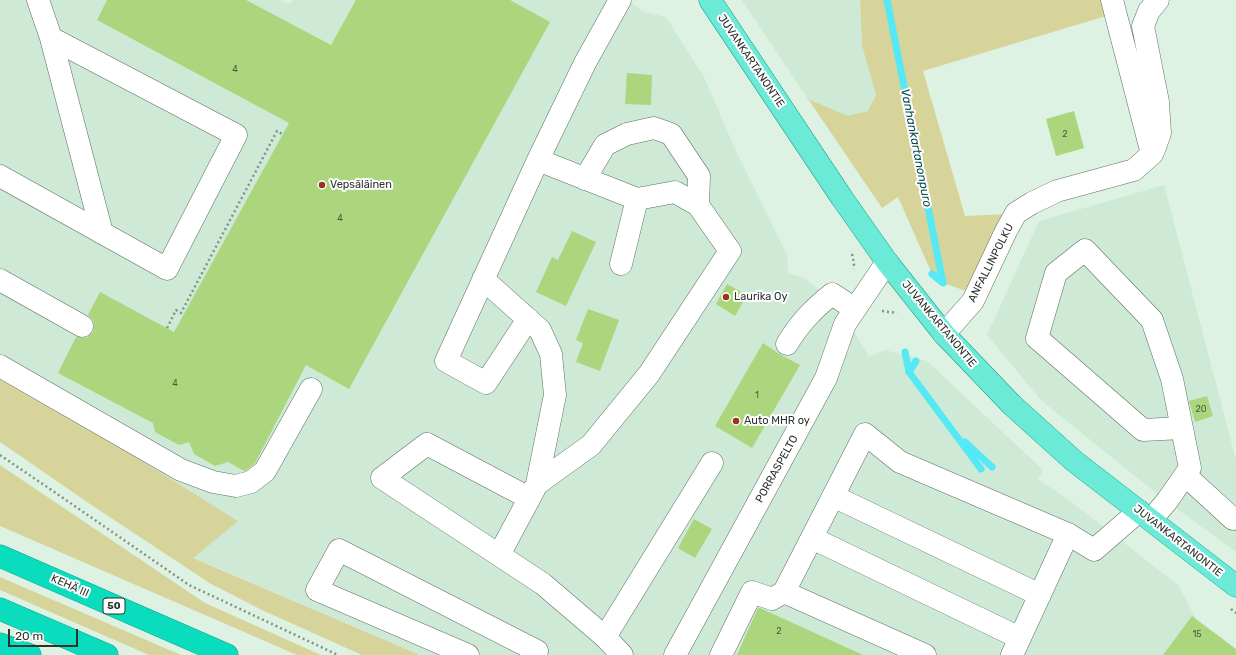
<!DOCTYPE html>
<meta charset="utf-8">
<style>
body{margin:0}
#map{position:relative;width:1236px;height:655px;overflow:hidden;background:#ddf2e3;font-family:Rubik,sans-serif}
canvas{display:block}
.scale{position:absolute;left:8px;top:629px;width:70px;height:18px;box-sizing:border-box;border:2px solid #2b332d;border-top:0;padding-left:5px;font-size:12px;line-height:14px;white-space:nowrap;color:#2b332d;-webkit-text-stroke:3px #fff;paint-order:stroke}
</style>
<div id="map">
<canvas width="1236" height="655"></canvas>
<div class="scale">20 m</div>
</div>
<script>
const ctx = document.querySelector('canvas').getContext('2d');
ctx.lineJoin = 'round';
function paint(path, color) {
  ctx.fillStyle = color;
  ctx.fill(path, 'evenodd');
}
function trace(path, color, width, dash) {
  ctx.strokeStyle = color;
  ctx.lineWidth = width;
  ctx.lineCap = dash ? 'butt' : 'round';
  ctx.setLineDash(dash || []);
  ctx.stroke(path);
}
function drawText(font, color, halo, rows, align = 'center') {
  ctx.font = font + ' Rubik,sans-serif';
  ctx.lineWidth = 4;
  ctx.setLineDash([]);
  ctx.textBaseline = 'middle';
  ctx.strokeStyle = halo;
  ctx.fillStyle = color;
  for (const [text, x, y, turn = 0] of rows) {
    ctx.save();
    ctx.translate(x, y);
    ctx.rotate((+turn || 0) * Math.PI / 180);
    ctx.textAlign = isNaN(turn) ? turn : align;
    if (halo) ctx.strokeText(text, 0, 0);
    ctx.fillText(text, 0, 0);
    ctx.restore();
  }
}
paint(new Path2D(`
 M0,0H280L288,4L293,0H628L644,12L666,17L704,77L735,149L787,255L788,273L804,278L819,290L831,306L840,308L869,357L885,350L927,361L1043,470L1038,479L1073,503L1178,585L1196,619L1236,655H420L192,557L238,521L0,372Z
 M742,0H860L862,46L876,95L868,111L848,117L808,99Z
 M1164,185L1236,460V552L1157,494L1041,400L987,335L1039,221Z`), '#cee9d5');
paint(new Path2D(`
 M860,0H1122L1116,13L923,71L965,216L1007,214L969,292L943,283L932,274L898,197L882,208L808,99L848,116L868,111L876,95L862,46Z
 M0,372L238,521L193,558L420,655H362L264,611L211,584L90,504L0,442Z
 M0,465L205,603L321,655H297L0,526Z
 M0,577L167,649L182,655H149L0,590Z`), '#d7d49b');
trace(new Path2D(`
 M887,0L943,283L932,274
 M905,352L909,372L981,469
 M909,372L916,361
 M965,442L992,467`), '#54e9f4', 7);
paint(new Path2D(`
 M107,0H246L331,45L356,0H510L550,22L349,389L306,365L255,463L245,471H244L228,462L215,466L194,454L189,442L179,445L155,432L153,423L58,373L76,337L83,338L88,337L93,332L94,326L93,320L88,315L100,292L174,332L289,123L97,20Z
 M627,73L652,75L651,105L625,104Z
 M1074,111L1084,148L1056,156L1046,119Z
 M572,231L596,242L566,306L536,292L552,257L558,260Z
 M727,284L747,295L735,316L716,304Z
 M588,309L619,320L600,371L576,362L583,343L576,340Z
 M763,343L781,355L800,365L752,448L715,426Z
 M1207,396L1213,416L1195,422L1189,401Z
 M694,519L712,529L695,558L678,548Z
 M758,608H760L863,655H737Z
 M1192,616L1236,649V655H1163Z`), '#abd67d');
const minor = new Path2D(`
 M38,0L51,38L102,233
 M1154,150L1160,133L1158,102L1143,26L1149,11L1158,0
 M0,176L167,269L236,135L51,38
 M585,179L605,145L627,134L654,128L671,134L699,176L698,205
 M621,264L637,199
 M483,279L540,330L551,354L555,395L537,484L499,555
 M0,280L82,326
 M528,319L486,383L446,361L538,160L585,63L620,0
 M944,334L973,301L1006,231L1016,213L1032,203L1057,191L1134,170L1152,154L1112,0
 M787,344C800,323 812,310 832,294L855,309
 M0,366L181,470L213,482L236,486L251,482L265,471L311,389
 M1185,475L1233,519
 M537,484L591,445L649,374L730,251L698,205L675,192L637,199L538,160
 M833,496L1040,595
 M529,498L427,444L382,478L543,584L605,637L622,655
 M1151,520L1167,501L1190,468L1172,379L1152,320L1085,250L1056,273L1037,338L1143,430L1182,428
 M812,538L1020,638
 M605,637L712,463
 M468,655L317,590L339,550L537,651L535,655
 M675,655L826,378L845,324L887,262
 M721,655L752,592L772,599L784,592
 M925,655L784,592L865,434L900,462L1068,534L1094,550L1139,511
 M1012,655L1068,534`);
const major = new Path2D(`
 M710,0L842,198L887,262L944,334L1012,405L1074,461L1236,586`);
const highway = new Path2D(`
 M0,556L227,655
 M0,609L107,655
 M0,644L30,655`);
trace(minor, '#5d7062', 23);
trace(major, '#16a18b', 23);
trace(highway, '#16a18b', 23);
trace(new Path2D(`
 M852,254L854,264L853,269
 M882,311L897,313
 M167,328L176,310L181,313L277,131L282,134
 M0,455L50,489L189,585L338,655
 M1231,609L1236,613`), '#839287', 2.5, [2, 3]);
trace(minor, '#fff', 22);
trace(major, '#6cead8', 22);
trace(highway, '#0adcbe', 22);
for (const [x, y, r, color] of [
 [322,185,4,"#9c331c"],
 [726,297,4,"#9c331c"],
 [736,421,4,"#9c331c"]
]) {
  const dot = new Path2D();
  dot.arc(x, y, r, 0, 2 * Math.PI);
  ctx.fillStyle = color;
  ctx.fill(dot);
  trace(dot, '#fff', 1.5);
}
drawText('9px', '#4b5c41', null, [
 ["4",235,69],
 ["2",1065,134],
 ["4",340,218],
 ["4",175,383],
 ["1",757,395],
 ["20",1201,409],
 ["2",779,631],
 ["15",1197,634]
]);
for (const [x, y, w] of [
 [114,606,22]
]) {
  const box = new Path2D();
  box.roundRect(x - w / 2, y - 8, w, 16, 3);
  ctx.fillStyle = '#fff';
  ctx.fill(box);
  trace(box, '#2b332d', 1);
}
drawText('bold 10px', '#2b332d', null, [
 ["50",114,606]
]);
drawText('11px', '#2b332d', '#fff', [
 ["JUVANKARTANONTIE",751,61,56],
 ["ANFALLINPOLKU",991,263,-63],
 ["JUVANKARTANONTIE",939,324,50],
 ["PORRASPELTO",777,469,-61],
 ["JUVANKARTANONTIE",1178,541,38],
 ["KEHÄ III",70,586,24]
]);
drawText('11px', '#2b332d', '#fff', [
 ["Vepsäläinen",330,185],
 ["Laurika Oy",734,297],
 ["Auto MHR oy",744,421]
], 'left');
drawText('italic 12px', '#074c50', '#fff', [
 ["Vanhankartanonpuro",916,148,79]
]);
</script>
